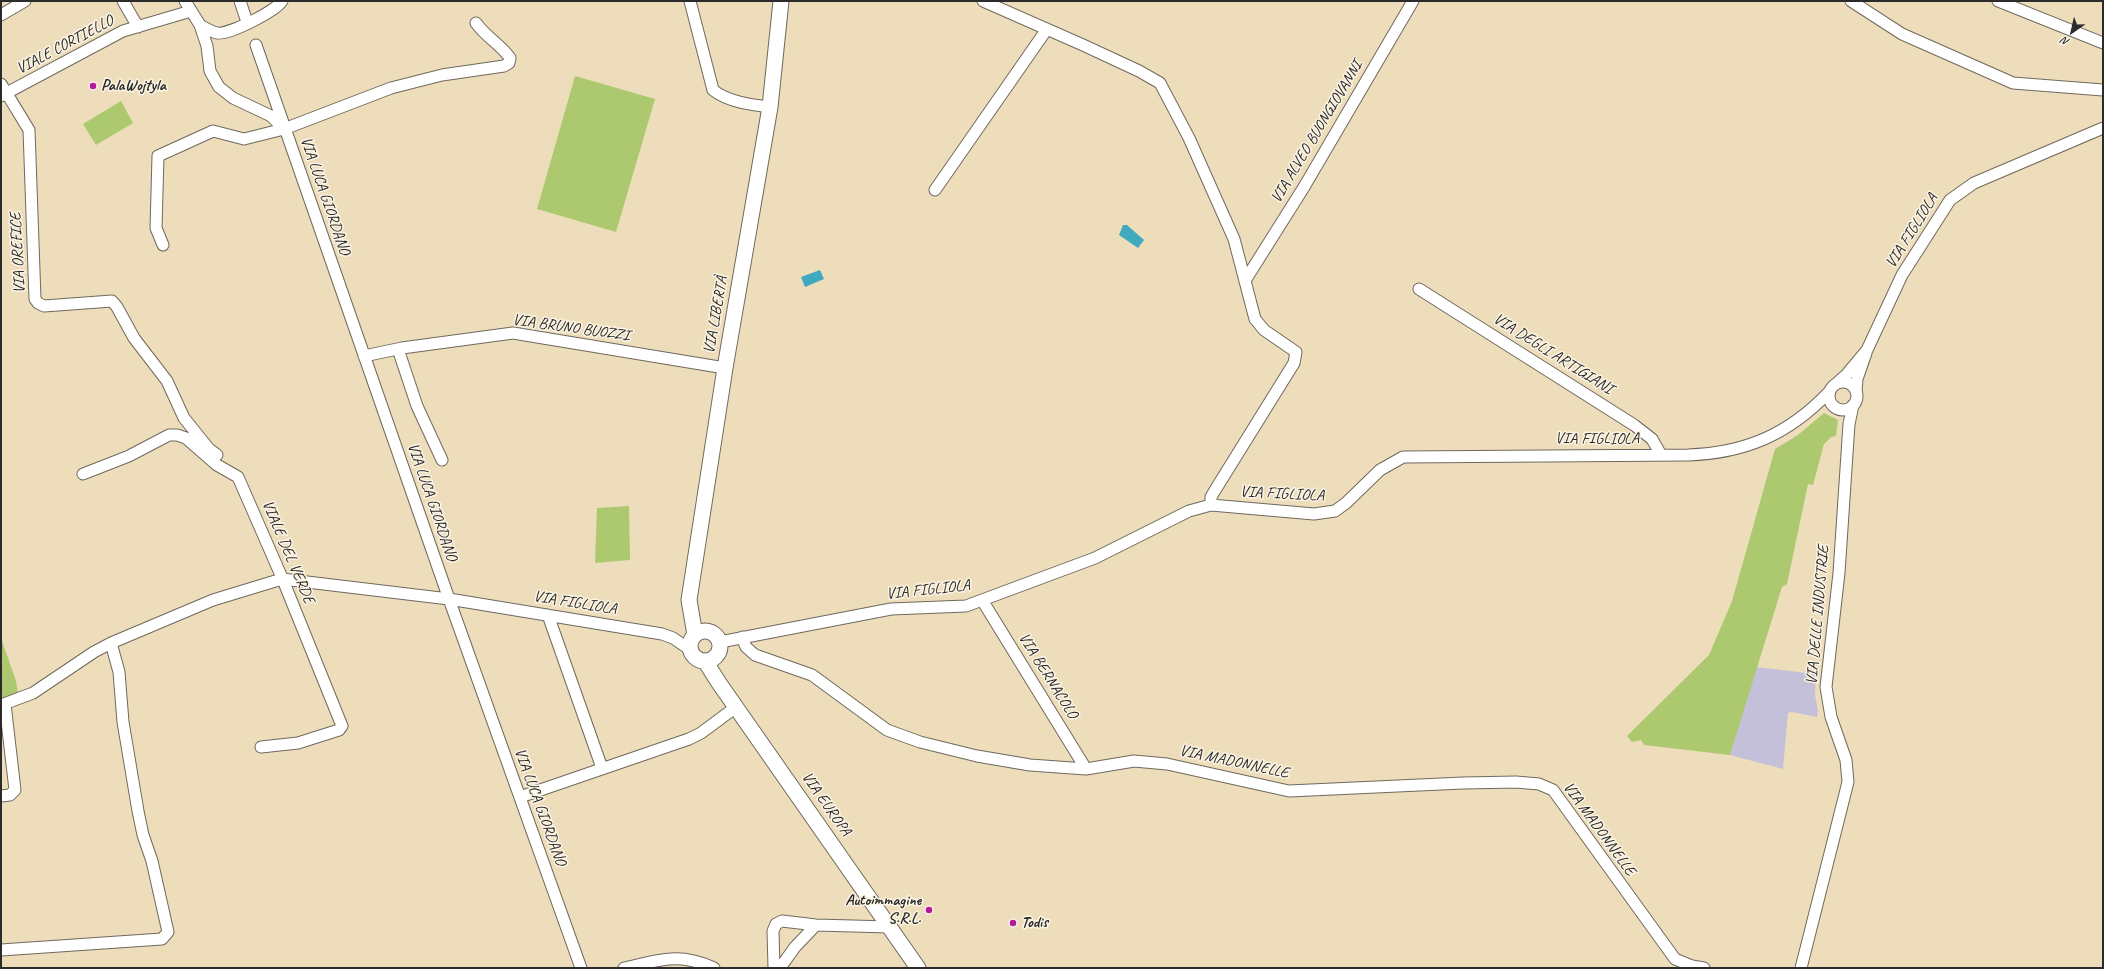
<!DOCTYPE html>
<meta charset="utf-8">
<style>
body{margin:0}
#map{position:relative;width:2104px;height:969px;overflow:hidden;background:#edb;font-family:Caveat,sans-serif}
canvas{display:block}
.frame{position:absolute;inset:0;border:2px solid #2b2b2b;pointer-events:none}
.north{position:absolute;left:2052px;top:12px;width:40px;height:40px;-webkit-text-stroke:3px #fcf5e5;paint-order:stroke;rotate:214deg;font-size:11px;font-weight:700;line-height:16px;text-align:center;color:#2b2b2b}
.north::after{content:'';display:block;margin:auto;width:14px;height:18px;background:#2b2b2b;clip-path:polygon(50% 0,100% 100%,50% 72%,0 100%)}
</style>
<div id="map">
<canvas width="2104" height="969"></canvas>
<div class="frame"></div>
<div class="north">N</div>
</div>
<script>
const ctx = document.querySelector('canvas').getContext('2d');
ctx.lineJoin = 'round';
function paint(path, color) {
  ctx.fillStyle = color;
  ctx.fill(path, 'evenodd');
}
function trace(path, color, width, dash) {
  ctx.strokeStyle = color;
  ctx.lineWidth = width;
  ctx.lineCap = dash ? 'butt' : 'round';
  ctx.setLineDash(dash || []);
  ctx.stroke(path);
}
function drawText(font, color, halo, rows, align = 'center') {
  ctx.font = font + ' Caveat,sans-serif';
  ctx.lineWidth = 3;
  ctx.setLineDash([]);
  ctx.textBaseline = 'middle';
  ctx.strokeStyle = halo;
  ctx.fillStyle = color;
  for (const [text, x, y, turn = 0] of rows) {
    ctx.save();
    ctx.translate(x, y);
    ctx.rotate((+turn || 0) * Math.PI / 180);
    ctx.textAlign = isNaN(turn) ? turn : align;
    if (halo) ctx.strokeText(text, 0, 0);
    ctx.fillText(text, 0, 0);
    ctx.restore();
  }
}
paint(new Path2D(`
 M1756,667L1816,674L1815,695L1818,711L1817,717L1792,712L1788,713L1783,769L1730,755Z`), '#c5c0da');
paint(new Path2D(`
 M575,76L655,99L616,232L537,209Z
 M121,101L133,123L96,145L83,124Z
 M1824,413L1838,420L1836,436L1831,437L1824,444L1813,485L1808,484L1787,584L1782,587L1730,755L1644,745L1641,740L1632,742L1627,736L1709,655L1732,601L1775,449L1798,435Z
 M629,506L630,560L595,563L597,508Z
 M1,638L16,681L18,694L1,700Z`), '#acc970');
paint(new Path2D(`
 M1123,225H1127L1144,240L1138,248L1119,235Z
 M820,270L824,279L805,287L801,277Z`), '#3faabe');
const street = new Path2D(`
 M123,1L138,27
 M185,1L200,25L207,46L210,71L219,87L233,98L271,116L282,127
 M240,1L247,22
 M690,1L713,90C728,102 752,105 770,107
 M983,1L1083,45L1139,71L1160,83L1189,138L1234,239L1255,319L1264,330L1296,352L1294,363L1217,487L1211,497V505
 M1851,1L1902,34L2013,83L2103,90
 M1998,1L2103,43
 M1,15L25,1
 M200,25C205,28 212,32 217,33C229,35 276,11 282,1
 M256,45L449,599L581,968
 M1,84L29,130L35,299L38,303L44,306L112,301L117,307L134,338L167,381L184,418L209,449L217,455
 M1,96L123,31L191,11
 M935,190L1047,29
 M163,245L156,228L158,156L213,131L244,139L284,129L391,88L442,75L504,66L509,63L510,58C501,45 486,37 476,23
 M1246,279L1304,187L1413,1
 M1419,289L1634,425L1652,439L1661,455
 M398,349L417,406L442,460
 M364,356L402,348L513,333L725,368
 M1829 396a14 14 0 1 1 28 0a14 14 0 1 1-28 0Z
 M1838,382L1847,374L1867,350L1902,275L1950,200L1974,183L2103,128
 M1856,392L1857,379L1866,353
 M83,474L129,456L169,435H177L186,438L217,465L238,477L283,580L342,726L339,730L298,743L261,747
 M982,600L1086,769
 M548,615L602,768
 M742,637L746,647L755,655L812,675L887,730L920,742L977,756L1030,765L1086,769L1134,761L1167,764L1289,791L1463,783L1516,782L1539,784L1553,790L1675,959L1692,966L1704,968
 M720,642L891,609L966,606L1095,558L1189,511L1211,505L1314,514L1335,511L1346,503L1380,470L1403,457L1688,455C1746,453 1789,434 1829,392
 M1,705L33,693L94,652L111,643L213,600L282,579L449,599L662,634L673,638L692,651
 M1,796L10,795L15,790L5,704
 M520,797L689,739L701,733L736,707
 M1,950L162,939L168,932L152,861L143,835L138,811L123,722L119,672L111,643
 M624,968C660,960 679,952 714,968
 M774,968L773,931L776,924L782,921L816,925L889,927
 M780,968L795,947L816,925
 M1801,968L1848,782L1846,760L1831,717L1826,687L1839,573L1849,424L1853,405`);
const secondary = new Path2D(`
 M690 646a15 15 0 1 1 30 0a15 15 0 1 1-30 0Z
 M695,635L689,600L725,368L770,107L781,1
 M705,661L719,683L918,968`);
trace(street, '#6f695d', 13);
trace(secondary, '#6f695d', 17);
trace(street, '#fff', 11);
trace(secondary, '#fff', 15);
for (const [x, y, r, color] of [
 [93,86,4,"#b5179e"],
 [929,910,4,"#b5179e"],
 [1013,923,4,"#b5179e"]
]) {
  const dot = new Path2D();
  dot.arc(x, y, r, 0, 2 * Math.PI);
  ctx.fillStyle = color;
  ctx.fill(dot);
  trace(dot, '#fcf5e5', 1.5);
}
drawText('16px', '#2b2b2b', '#fcf5e5', [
 ["VIALE CORTIELLO",65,45,-28],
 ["VIA ALVEO BUONGIOVANNI",1317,132,-59],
 ["VIA LUCA GIORDANO",325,196,71],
 ["VIA FIGLIOLA",1912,231,-58],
 ["VIA OREFICE",18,253,-93],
 ["VIA LIBERTÀ",716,315,-80],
 ["VIA BRUNO BUOZZI",571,328,8],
 ["VIA DEGLI ARTIGIANI",1553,354,32],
 ["VIA FIGLIOLA",1597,439],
 ["VIA FIGLIOLA",1282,494,3],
 ["VIA LUCA GIORDANO",432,502,71],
 ["VIALE DEL VERDE",288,552,67],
 ["VIA FIGLIOLA",928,590,-6],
 ["VIA FIGLIOLA",575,603,9],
 ["VIA DELLE INDUSTRIE",1818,615,-85],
 ["VIA BERNACOLO",1048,676,58],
 ["VIA MADONNELLE",1234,762,12],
 ["VIA EUROPA",826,804,55],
 ["VIA LUCA GIORDANO",540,807,70],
 ["VIA MADONNELLE",1599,829,54]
]);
drawText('bold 16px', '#2b2b2b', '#fcf5e5', [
 ["PalaWojtyla",101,86],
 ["Autoimmagine",921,901,"right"],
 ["S.R.L.",921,919,"right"],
 ["Todis",1021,923]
], 'left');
</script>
